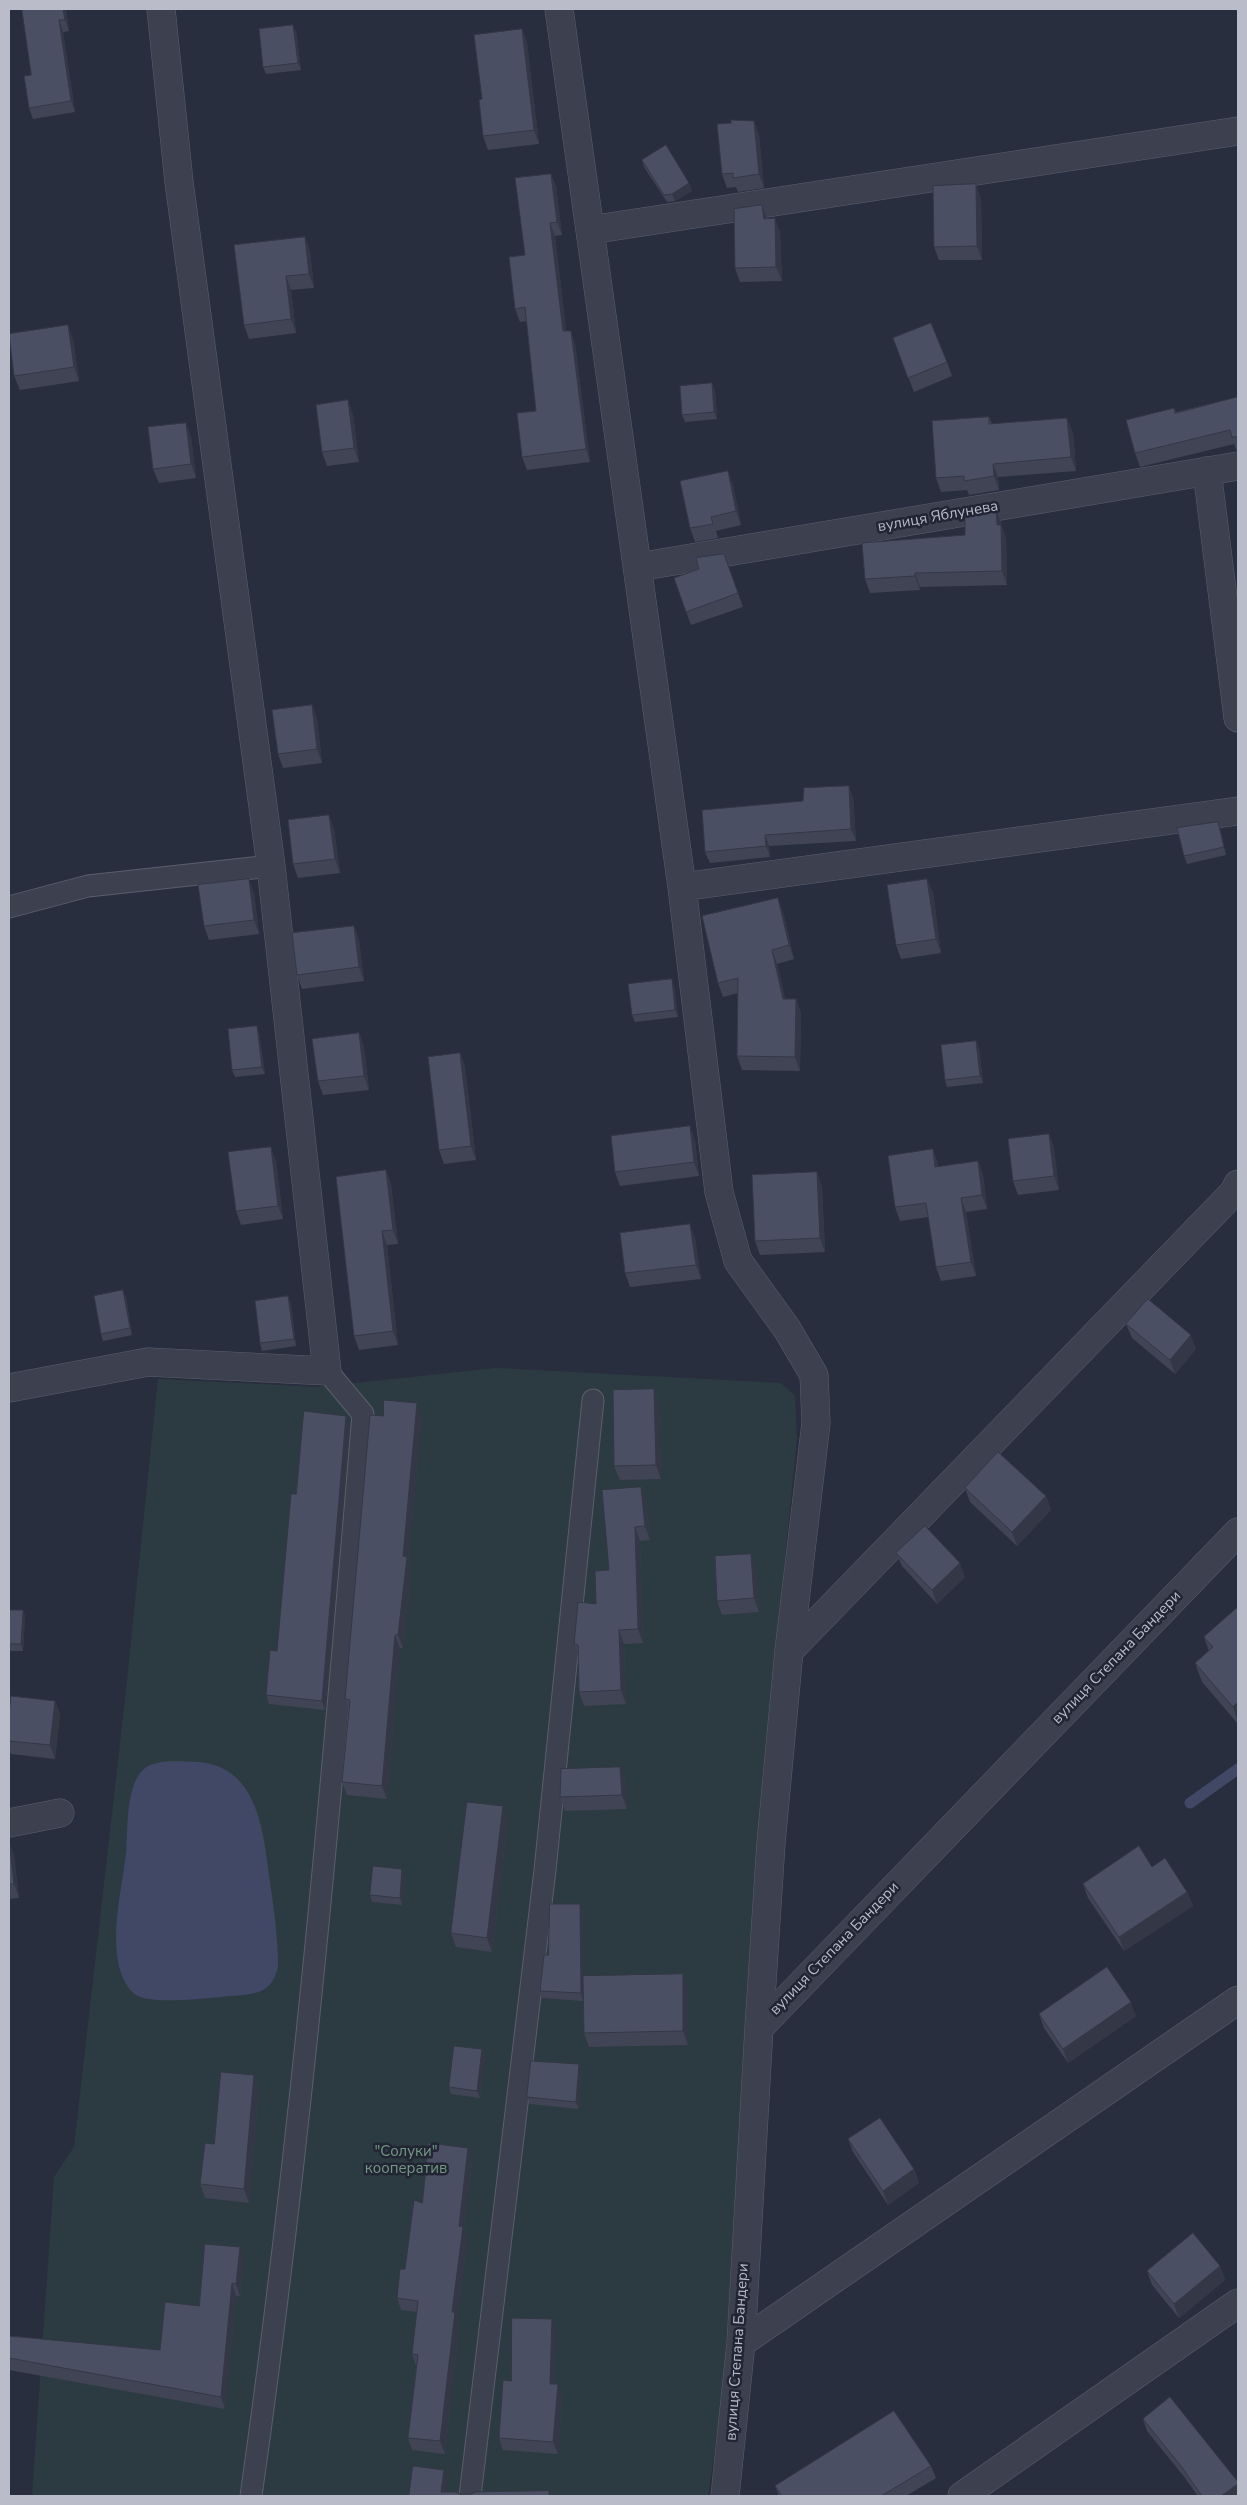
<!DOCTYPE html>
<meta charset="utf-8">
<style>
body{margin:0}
#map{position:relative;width:1247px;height:2505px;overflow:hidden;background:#292e3f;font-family:"Nunito Sans",sans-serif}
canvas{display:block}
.frame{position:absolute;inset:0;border:10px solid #babcca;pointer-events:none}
</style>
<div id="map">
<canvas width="1247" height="2505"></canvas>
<div class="frame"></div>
</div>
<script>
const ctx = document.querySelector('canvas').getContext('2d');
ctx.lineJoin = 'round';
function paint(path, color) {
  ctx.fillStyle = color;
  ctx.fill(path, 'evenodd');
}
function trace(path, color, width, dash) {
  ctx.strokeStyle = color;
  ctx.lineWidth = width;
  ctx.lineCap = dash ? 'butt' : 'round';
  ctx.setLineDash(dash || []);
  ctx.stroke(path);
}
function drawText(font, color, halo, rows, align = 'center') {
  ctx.font = font + ' "Nunito Sans",sans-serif';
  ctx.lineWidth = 5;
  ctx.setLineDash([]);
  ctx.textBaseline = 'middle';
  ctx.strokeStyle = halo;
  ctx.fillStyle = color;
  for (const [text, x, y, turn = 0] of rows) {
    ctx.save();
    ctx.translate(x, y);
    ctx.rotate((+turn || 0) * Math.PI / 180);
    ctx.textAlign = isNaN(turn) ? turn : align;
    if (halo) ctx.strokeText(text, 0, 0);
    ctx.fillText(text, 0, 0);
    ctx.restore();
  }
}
paint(new Path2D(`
 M496,1368L781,1383L795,1396L797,1438L776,1648L722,2403L708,2496H32L54,2177L74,2147L125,1700L158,1379L318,1387Z`), '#2c3b41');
paint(new Path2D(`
 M199,1762C259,1767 264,1835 270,1882C274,1910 278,1937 278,1966C272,1994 256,1994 230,1996C210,1998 152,2005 136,1995C128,1990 123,1979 120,1970C110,1933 122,1890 126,1853C128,1830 126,1804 135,1782C137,1777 140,1772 144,1769C157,1758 183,1762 199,1762Z`), '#414866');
trace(new Path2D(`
 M1190,1803L1238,1769`), '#414866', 11);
const lane = new Path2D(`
 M9,907L88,886L271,866
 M251,2496C302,2137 333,1775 363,1414L327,1371
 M470,2496L545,1870L593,1400`);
const street = new Path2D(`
 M559,9L682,887L719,1192L738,1261L787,1329L814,1375L816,1423L789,1651L771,1843L759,2028
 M590,230L1238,131
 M1207,471L1238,718
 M638,567L1238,466
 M682,887L1238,811
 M9,1388L148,1362L327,1371L271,866L179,182L161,9
 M789,1651L1234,1192L1238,1184
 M9,1823L60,1813
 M741,2343L1238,2000
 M725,2496L741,2343L759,2028L1238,1532
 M962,2496L1238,2303`);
trace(lane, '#5b5e6d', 23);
trace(street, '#5b5e6d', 29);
trace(lane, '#3d414f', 21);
trace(street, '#3d414f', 28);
paint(new Path2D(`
 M66,9L69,31L63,32L75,112L33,119L29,108L31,75Z
 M522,29L527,43L539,144L488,150L483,136L482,99Z
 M296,32L301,70L266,74L263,67Z
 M754,121L759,135L764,188L738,192L736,187L727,188L722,174Z
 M642,160L689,183L692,191L675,201L667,202L644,167Z
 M551,174L556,187L562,235L555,236L566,331L575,344L590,462L527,470L522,457L536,411L527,321L520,322L515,309L525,255Z
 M981,198L982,260H939L934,247Z
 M767,219L780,232L782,281L740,282L735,268Z
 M305,237L310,251L314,288L291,290L296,333L249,339L244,325Z
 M893,338L947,362L952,376L914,392Z
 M73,339L79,381L20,390L14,376Z
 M715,391L717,419L685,422L682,415Z
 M1238,397V451H1237L1234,444L1140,467L1135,453L1174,408L1176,412Z
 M353,414L359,462L327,466L322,452Z
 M989,417L992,424L1073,432L1076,471L998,477L999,490L969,495L967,490L941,492L936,478Z
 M191,437L196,478L159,483L153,469Z
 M733,485L741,525L716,531L718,538L695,542L690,528Z
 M996,508L1006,539L1007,585L920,587V590L870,593L865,579L965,535Z
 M724,554L743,607L691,625L674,578L699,569Z
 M312,705L317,719L322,763L283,768L278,754Z
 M853,797L856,841L769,846L770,857L710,863L705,852Z
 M334,829L340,873L298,878L293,864Z
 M1220,829L1226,855L1187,864L1184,856Z
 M933,892L941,953L901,959L896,945Z
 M254,893L259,934L209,940L204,926Z
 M783,912L794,959L777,964L785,999H796L801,1013L800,1071L742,1070L737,1056L738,993L723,997L718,983Z
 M354,926L359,940L364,981L302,989L297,975Z
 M674,986L678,1017L635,1022L632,1015Z
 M259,1033L265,1074L235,1077L232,1070Z
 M359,1033L364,1047L369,1090L323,1095L318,1081Z
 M976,1041L979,1048L983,1083L947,1087L945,1080Z
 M460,1053L465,1067L476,1160L444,1164L439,1150Z
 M1049,1134L1054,1148L1059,1190L1018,1195L1013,1181Z
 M695,1140L699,1176L620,1186L615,1172Z
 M933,1149L938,1167L978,1161L983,1175L987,1209L966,1212L976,1276L941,1281L936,1267L929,1217L900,1221L895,1207Z
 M276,1161L283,1219L241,1225L236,1211Z
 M386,1170L391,1184L398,1244L387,1245L398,1345L359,1350L354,1336Z
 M822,1186L825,1252L760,1255L755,1241Z
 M695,1238L701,1279L630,1287L625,1273Z
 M288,1296L291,1304L296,1346L262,1351L260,1343Z
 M126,1297L132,1335L103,1341L101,1334Z
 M1126,1324L1196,1349L1175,1374L1132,1338Z
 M654,1389L659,1403L661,1479L620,1480L614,1466Z
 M383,1416H422L408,1562L411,1570L403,1648H400L387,1799L347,1795L342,1782L349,1710L345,1699Z
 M350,1425L325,1710L269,1704L266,1695L277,1651L296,1494Z
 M641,1487L646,1501L650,1540L640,1541L643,1643L624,1644L626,1704L584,1706L579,1692L578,1655L574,1644L596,1604Z
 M965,1488L1046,1496L1051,1510L1017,1546L970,1502Z
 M896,1553L965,1577L937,1604L902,1566Z
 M751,1554L756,1568L759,1612L722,1615L717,1601Z
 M1238,1607V1724L1202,1682L1195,1663L1209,1651L1204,1637Z
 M9,1610H23L25,1617L23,1651H9Z
 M55,1701L60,1715L55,1759L11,1754L9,1749V1714Z
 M620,1767L626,1781L627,1809L565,1811L560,1797Z
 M508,1820L492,1952L456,1947L451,1933Z
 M9,1842L14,1856L19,1898L9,1899Z
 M405,1876L402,1905L372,1902L370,1895Z
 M1083,1884L1187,1892L1193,1906L1124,1951L1088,1898Z
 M583,1911V1976L688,1988V2045L589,2047L584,2033L583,2001L542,1998L540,1991L548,1955Z
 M1039,2014L1136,2016L1068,2063L1044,2028Z
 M482,2049L485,2057L480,2098L451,2094L449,2087Z
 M581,2072L579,2109L530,2104L527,2097Z
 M254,2075L259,2089L249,2203L205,2198L200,2184L214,2144Z
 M848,2139L914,2169L919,2183L888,2205L853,2152Z
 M472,2160L464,2228L468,2239L457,2318L459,2324L445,2454L412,2450L408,2438L416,2366L412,2354L417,2312L401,2310L397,2298L405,2269L422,2203Z
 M244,2259L240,2296H236L225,2409L9,2370V2336L160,2350L199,2306Z
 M1220,2266L1225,2280L1179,2318L1152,2285L1147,2271Z
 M556,2330L554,2384L562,2396L558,2454L503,2450L499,2438L511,2381Z
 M1143,2419L1238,2496H1198L1185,2478L1147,2431Z
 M931,2466L936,2478L906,2496H779L775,2486Z`), '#404455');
paint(new Path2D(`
 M63,9H66L69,31L65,20Z
 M59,20L63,32L75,112L71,101Z
 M293,25L296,32L301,70L298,63Z
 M522,29L527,43L539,144L534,130Z
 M754,121L759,135L764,188L759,174Z
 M551,174L556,187L562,235L557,222Z
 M689,183L692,191L675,201L672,194Z
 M976,184L981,198L982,260L977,246Z
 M762,205L767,219H764Z
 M775,218L780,232L782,281L776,267Z
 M550,223L555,236L568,345L563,331Z
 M305,237L310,251L314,288L309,274Z
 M286,276L291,290L296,333L291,319Z
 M68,325L73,339L79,381L74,367Z
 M571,331L575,344L590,462L586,449Z
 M712,383L715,391L717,419L714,412Z
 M348,400L353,414L359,462L354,448Z
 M1067,418L1073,432L1076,471L1071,457Z
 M186,423L191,437L196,478L191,464Z
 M993,464L998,477L999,490L994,476Z
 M728,471L733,485L741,525L736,511Z
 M996,508L1006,539L1007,585L1002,571Z
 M915,573L920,587V590L915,576Z
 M312,705L317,719L322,763L317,749Z
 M849,786L853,797L856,841L851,829Z
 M329,815L334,829L340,873L335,859Z
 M765,835L769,846L770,857L766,846Z
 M249,879L254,893L259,934L254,920Z
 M927,879L933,892L941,953L936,939Z
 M778,898L783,912L794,959L789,945Z
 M354,926L359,940L364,981L359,967Z
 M772,950L777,964L788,1013L783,999Z
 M672,979L674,986L678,1017L675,1010Z
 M796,999L801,1013L800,1071L795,1057Z
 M257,1026L259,1033L265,1074L262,1067Z
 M359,1033L364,1047L369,1090L364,1076Z
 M976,1041L979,1048L983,1083L980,1076Z
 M460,1053L465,1067L476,1160L471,1146Z
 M690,1126L695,1140L699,1176L694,1162Z
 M1049,1134L1054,1148L1059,1190L1054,1176Z
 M271,1147L276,1161L283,1219L278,1206Z
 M933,1149L938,1163L940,1181L935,1167Z
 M978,1161L983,1175L987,1209L982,1195Z
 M386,1170L391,1184L398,1244L393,1230Z
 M817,1172L822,1186L825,1252L820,1238Z
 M961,1198L966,1212L976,1276L971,1262Z
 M690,1224L695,1238L701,1279L696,1265Z
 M382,1231L387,1245L398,1345L393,1331Z
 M123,1290L126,1297L132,1335L130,1328Z
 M288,1296L291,1304L296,1346L294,1339Z
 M1191,1335L1196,1349L1175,1374L1170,1360Z
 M654,1389L659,1403L661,1479L656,1465Z
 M417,1403L422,1416L408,1562L411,1570L403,1648L398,1635L403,1556Z
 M346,1416L350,1425L325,1710L322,1701Z
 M641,1487L646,1501L650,1540L645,1526Z
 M1046,1496L1051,1510L1017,1546L1012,1532Z
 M635,1527L640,1541L643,1643L638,1629Z
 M751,1554L756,1568L759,1612L754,1598Z
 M960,1563L965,1577L937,1604L932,1590Z
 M23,1610L25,1617L23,1651L21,1644Z
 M619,1630L624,1644L626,1704L621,1690Z
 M395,1635L400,1648L387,1799L382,1786Z
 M55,1701L60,1715L55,1759L50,1745Z
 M1238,1702V1722L1233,1707Z
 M620,1767L626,1781L627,1809L622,1795Z
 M503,1806L508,1820L492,1952L487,1938Z
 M9,1842L14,1856L19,1898L14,1884Z
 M402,1869L405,1876L402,1905L400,1898Z
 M1187,1892L1193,1906L1124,1951L1119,1937Z
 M580,1904L583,1911V2001L581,1993Z
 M683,1974L688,1988V2045L683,2031Z
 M1131,2002L1136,2016L1068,2063L1063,2049Z
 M482,2049L485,2057L480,2098L477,2091Z
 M579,2064L581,2072L579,2109L576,2102Z
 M254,2075L259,2089L249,2203L244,2189Z
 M468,2148L472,2160L464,2228L468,2239L457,2318L459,2324L445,2454L440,2441L459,2226Z
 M914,2169L919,2183L888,2205L883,2191Z
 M240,2247L244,2259L240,2296L236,2284Z
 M1220,2266L1225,2280L1179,2318L1174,2304Z
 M232,2283L236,2296L225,2409L221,2397Z
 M552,2319L556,2330L554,2395L550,2384Z
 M558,2384L562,2396L558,2454L553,2442Z
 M444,2470L448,2481L446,2496L441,2492Z
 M1238,2484V2496H1221Z`), '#343745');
const building = new Path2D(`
 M22,9H63L65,20H59L71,101L29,108L24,76L31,75Z
 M293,25L298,63L263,67L259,29Z
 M522,29L534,130L483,136L479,100L482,99L474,35Z
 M731,120L754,121L759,174L733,178V173L722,174L717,124L731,123Z
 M666,145L689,183L672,194L664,195L642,160Z
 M551,174L557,222L550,223L563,331H571L586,449L522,457L517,413L536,411L525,307L515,309L509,257L525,255L515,178Z
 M976,184L977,246L934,247L933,186Z
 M762,205L764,219L775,218L776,267L735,268L734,209Z
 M305,237L309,274L286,276L291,319L244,325L234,245Z
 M931,323L947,362L908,378L893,338Z
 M68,325L74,367L14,376L9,334Z
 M712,383L714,412L682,415L680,386Z
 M1238,397V437H1232L1230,430L1135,453L1126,420L1174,408L1175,413Z
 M348,400L354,448L322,452L316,405Z
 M989,417V424L1067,418L1071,457L993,464L994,476L964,481V476L936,478L932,421Z
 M186,423L191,464L153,469L148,427Z
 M728,471L736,511L711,517L713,524L690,528L680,481Z
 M996,508L997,525H1001L1002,571L915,573V576L865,579L862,543L965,535V513Z
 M724,554L738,593L686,612L674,578L699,569L696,558Z
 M312,705L317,749L278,754L272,710Z
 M849,786L851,829L765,835L766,846L705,852L702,810L803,801L804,788Z
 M329,815L335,859L293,864L288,820Z
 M1218,822L1224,847L1184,856L1177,828Z
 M249,879L254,920L204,926L198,885Z
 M927,879L936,939L896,945L887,885Z
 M778,898L789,945L772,950L783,999H796L795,1057L737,1056L738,978L718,983L702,916Z
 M354,926L359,967L297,975L292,933Z
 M672,979L675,1010L632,1015L628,984Z
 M257,1026L262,1067L232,1070L228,1029Z
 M359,1033L364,1076L318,1081L312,1039Z
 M976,1041L980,1076L945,1080L941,1045Z
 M460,1053L471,1146L439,1150L428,1057Z
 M690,1126L694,1162L615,1172L611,1136Z
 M1049,1134L1054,1176L1013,1181L1008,1139Z
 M271,1147L278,1206L236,1211L228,1152Z
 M933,1149L935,1167L978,1161L982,1195L961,1198L971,1262L936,1267L926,1203L895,1207L888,1156Z
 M386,1170L393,1230L382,1231L393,1331L354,1336L336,1177Z
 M817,1172L820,1238L755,1241L752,1175Z
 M690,1224L696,1265L625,1273L620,1233Z
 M123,1290L130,1328L101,1334L94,1296Z
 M288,1296L294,1339L260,1343L255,1301Z
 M1148,1299L1191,1335L1170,1360L1126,1324Z
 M654,1389L656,1465L614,1466L613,1390Z
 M384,1400L417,1403L403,1556L407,1557L398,1635H395L382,1786L342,1782L350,1700L345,1699L370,1415L383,1416Z
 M304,1411L346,1416L322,1701L266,1695L270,1650L277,1651L291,1494H296Z
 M998,1452L1046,1496L1012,1532L965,1488Z
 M641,1487L645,1526L635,1527L638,1629L619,1630L621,1690L579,1692L578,1645L574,1644L578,1602L596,1604L595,1571L609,1570L602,1490Z
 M925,1526L960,1563L932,1590L896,1553Z
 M751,1554L754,1598L717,1601L715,1556Z
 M1238,1607V1702L1233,1707L1195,1663L1213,1647L1204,1637Z
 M9,1610H23L21,1644H9Z
 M11,1696L55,1701L50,1745L9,1741V1714Z
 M620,1767L622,1795L560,1797L561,1769Z
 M467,1802L503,1806L487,1938L451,1933Z
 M9,1842L14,1884H9Z
 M1139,1846L1152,1867L1165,1858L1187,1892L1119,1937L1083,1884Z
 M373,1866L402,1869L400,1898L370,1895Z
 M550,1904H580L581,1993L540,1991L544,1955H548Z
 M1107,1967L1131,2002L1063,2049L1039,2014Z
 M683,1974V2031L584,2033L583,1976Z
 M454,2046L482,2049L477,2091L449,2087Z
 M531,2061L579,2064L576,2102L527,2097Z
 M221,2072L254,2075L244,2189L200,2184L205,2143L214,2144Z
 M880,2118L914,2169L883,2191L848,2139Z
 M429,2143L468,2148L459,2226L463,2227L452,2312H455L440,2441L408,2438L418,2355L412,2354L418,2301L397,2298L400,2269H405L414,2200L422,2203Z
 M1193,2233L1220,2266L1174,2304L1147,2271Z
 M205,2244L240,2247L236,2284L232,2283L221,2397L9,2358V2336L160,2350L165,2302L199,2306Z
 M512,2318L552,2319L550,2384H558L553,2442L499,2438L503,2380L511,2381Z
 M1170,2397L1238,2482V2484L1221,2496H1202L1181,2466L1143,2419Z
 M894,2411L931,2466L881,2496H782L775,2486Z
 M413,2466L444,2470L441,2492H456L464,2496H409Z
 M549,2491V2496H466L476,2492Z`);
paint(building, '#4b4f63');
trace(building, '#343745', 1);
drawText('15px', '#babcca', '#222534', [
 ["вулиця Яблунева",938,517,-10],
 ["вулиця Степана Бандери",1117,1658,-46],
 ["вулиця Степана Бандери",835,1949,-46],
 ["вулиця Степана Бандери",738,2352,-86]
]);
drawText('15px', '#739883', '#222534', [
 ["\"Солуки\"",406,2152],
 ["кооператив",406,2169]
]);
</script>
